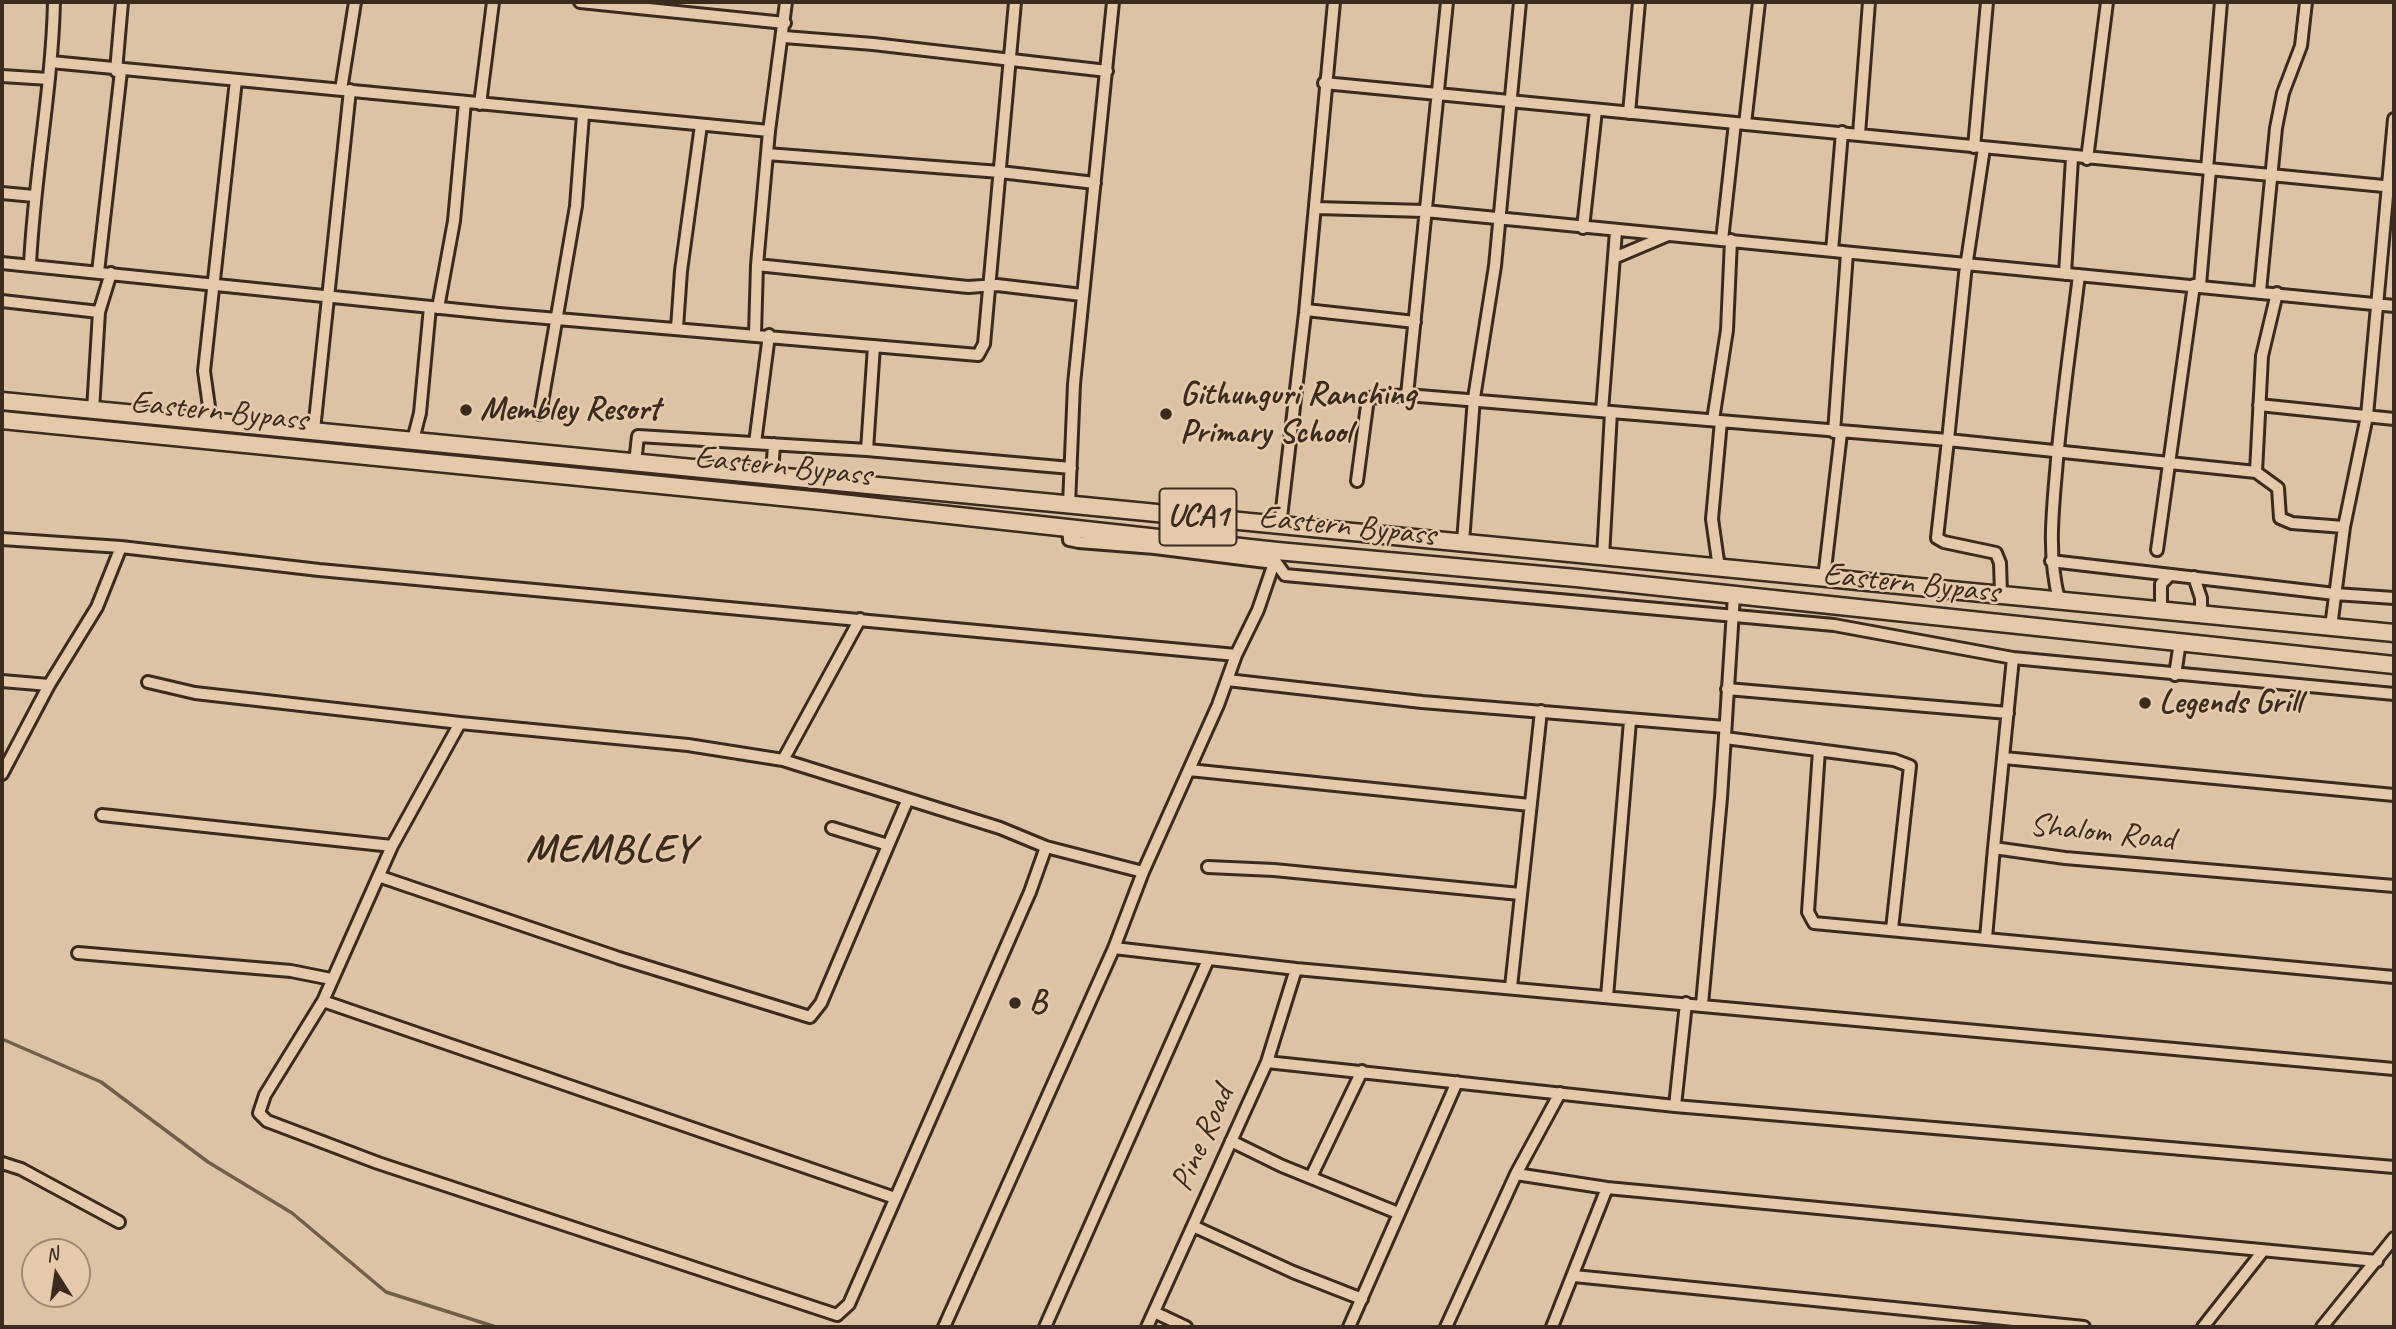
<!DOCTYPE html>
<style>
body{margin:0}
#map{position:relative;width:2396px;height:1329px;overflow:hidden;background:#ddc3a5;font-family:Caveat,sans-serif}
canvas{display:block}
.frame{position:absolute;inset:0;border:4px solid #3b2a1e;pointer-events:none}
.north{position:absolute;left:21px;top:1238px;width:70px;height:70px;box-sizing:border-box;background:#e4c9ab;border:2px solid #a08973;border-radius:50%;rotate:348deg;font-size:19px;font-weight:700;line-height:28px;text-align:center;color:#3b2a1e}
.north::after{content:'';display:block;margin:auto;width:24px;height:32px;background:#3b2a1e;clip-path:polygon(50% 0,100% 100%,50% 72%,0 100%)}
</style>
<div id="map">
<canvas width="2396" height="1329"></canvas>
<div class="frame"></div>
<div class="north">N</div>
</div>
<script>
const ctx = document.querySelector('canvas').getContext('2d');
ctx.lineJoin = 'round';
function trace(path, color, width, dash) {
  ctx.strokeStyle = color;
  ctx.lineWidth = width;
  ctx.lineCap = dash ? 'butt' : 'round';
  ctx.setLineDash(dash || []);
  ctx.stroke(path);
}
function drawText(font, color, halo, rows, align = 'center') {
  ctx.font = font + ' Caveat,sans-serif';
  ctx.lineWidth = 5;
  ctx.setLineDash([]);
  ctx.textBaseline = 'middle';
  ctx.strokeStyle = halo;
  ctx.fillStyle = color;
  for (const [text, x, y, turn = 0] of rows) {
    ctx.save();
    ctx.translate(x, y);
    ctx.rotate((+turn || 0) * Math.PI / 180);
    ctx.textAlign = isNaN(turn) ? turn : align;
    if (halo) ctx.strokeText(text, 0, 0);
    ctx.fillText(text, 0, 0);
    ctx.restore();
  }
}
trace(new Path2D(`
 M2,1039L101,1082L208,1162L292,1213L386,1292L496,1327`), '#725e4c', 3.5);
const minor = new Path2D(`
 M580,2L785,23
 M1447,2L1407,395L1948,440L1965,274L1984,148
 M784,37L873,44L1107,71
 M51,62L769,131
 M116,71L122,2
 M2,76L49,79
 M1324,83L2394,187
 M341,90L355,2
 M480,104L493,2
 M1629,113L1639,2
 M1745,124L1759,2
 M1859,134L1869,2
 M1974,147L1987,2
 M767,154L1000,172L1095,183
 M2087,159L2107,2
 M2207,169L2221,2
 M2,193L34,196
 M1316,208L1425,211L2394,306
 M1583,228L1596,110
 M1722,240L1735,123
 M1832,251L1842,132
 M1614,258L1666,236
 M2,263L499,314L978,355L984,344L1015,2
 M30,265C34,177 52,90 54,2
 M757,265L968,287L997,285L1082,295
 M98,272L121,71
 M2065,274L2072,158
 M2200,285L2210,169
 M2260,291L2276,128L2283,93L2301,46L2306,2
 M2,301L99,312
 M438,308L454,221L465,102
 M1306,310L1415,322
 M677,328L681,271L701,125
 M755,334L757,265L769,131L786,2
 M874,346L867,450L1071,468
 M2259,405L2394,419
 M93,410L99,312L111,273
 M1602,411L1616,231
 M540,414L576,206L583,115
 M1713,420L1727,330L1731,240
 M211,421L204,371L236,80
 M314,430L350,90
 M1834,432L1847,253
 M413,440L420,413L430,307
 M755,443L769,335
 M635,463L638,436L867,450
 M2256,472L2278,488L2280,518L2292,523L2344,527
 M772,475L774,444
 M1357,481L1368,398L1407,395
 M1069,505L1074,384L1113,2
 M1280,526L1305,313L1334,2
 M2,539L121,547L319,570L1236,655L1258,610L1274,563L1155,548L1079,542L1069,540L1068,526
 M1463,542L1474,398L1495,266L1520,2
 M2157,550L2194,285
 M1603,557L1611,412
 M1275,561L1285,575L1834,625L2013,658L2394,694
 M2051,561L2335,594L2394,598
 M1719,568L1712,519L1721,421
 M2194,577L2201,598V614
 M1824,578L1841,433
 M2001,593L2000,563L1996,553L1944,542L1937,538L1948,440L2256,472L2262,356L2277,293
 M2059,600C2048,557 2052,517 2056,472C2061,407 2071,341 2079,275
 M2161,610V584L2170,575
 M2331,627L2344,527L2367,416L2394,119
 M2013,658L1994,848L2065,858L2394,886
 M2175,675L2180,642
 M1227,680L1422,702L1725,727
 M2,681L49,685
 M148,682L195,693L460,723
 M1727,689L2008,713
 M1725,738L1894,760L1910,766L1892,929
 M1819,750L1808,912L1814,923L2394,977
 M2004,758L2394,795
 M783,760L1000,828L1046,847L1143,872L1218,705L1236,655
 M1189,770L1530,805
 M2,774L49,685L97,607L121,547
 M102,815L392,846L460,723L688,745L783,760L860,619
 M832,828L888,845
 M392,846L323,1001L895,1198
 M1208,867L1274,870L1520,894
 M381,877L619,958L810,1017L821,1003L907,801
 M1986,938L1994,848
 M1114,948L1296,969L2394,1069
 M78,953L291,971L331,979
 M1511,987L1541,711
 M1607,997L1630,721
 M323,1001L265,1095L259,1113L267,1121L378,1163L837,1315L849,1304L1030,892L1046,847
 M1702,1004L1721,798L1734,595
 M1267,1062L1675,1106L2394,1167
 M1675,1106L1686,1003
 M1231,1141L1282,1166L1398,1213
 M2,1163L21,1169L119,1222
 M1516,1174L1607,1188L2377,1261
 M1311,1177L1362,1071
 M1193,1226L1293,1272L1362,1299
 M1574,1276L2084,1327
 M1154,1312L1186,1327
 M944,1327L1114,948L1143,872
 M1045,1327L1208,960
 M1147,1327L1267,1062L1296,969
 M1349,1327L1457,1082
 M1446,1327L1516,1174L1560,1093
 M1552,1327L1607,1188
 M2203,1327L2263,1251
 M2322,1327L2394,1238`);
const primary = new Path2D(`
 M2,401L2394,633
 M2,420L822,501L1277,551L1576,578L2394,665`);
trace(minor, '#3b2a1e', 16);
trace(primary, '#3b2a1e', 21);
trace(minor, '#e4c9ab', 10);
trace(primary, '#e4c9ab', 16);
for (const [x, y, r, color] of [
 [466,410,7,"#3b2a1e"],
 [1166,414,7,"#3b2a1e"],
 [2145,703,7,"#3b2a1e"],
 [1015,1003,7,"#3b2a1e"]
]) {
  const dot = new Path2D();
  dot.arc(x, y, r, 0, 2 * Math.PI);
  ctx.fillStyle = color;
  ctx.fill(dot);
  trace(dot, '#e4c9ab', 2.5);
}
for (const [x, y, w] of [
 [1198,517,77]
]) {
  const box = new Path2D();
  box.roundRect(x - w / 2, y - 28.5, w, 57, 5);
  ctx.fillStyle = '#e4c9ab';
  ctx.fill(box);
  trace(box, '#3b2a1e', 2);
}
drawText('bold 32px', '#3b2a1e', null, [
 ["UCA1",1198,517]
]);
drawText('bold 33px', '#3b2a1e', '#e4c9ab', [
 ["Githunguri Ranching",1180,395],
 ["Primary School",1180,433],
 ["Membley Resort",480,410],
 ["Legends Grill",2159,703],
 ["B",1029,1003]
], 'left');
drawText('33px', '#3b2a1e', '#e4c9ab', [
 ["Eastern Bypass",219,412,6],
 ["Eastern Bypass",783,467,6],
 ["Eastern Bypass",1347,527,6],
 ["Eastern Bypass",1911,584,6],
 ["Shalom Road",2102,833,6],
 ["Pine Road",1203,1139,-66]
]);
ctx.letterSpacing = '2px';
drawText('bold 40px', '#3b2a1e', '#e4c9ab', [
 ["MEMBLEY",611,851]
]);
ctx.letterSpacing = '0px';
</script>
